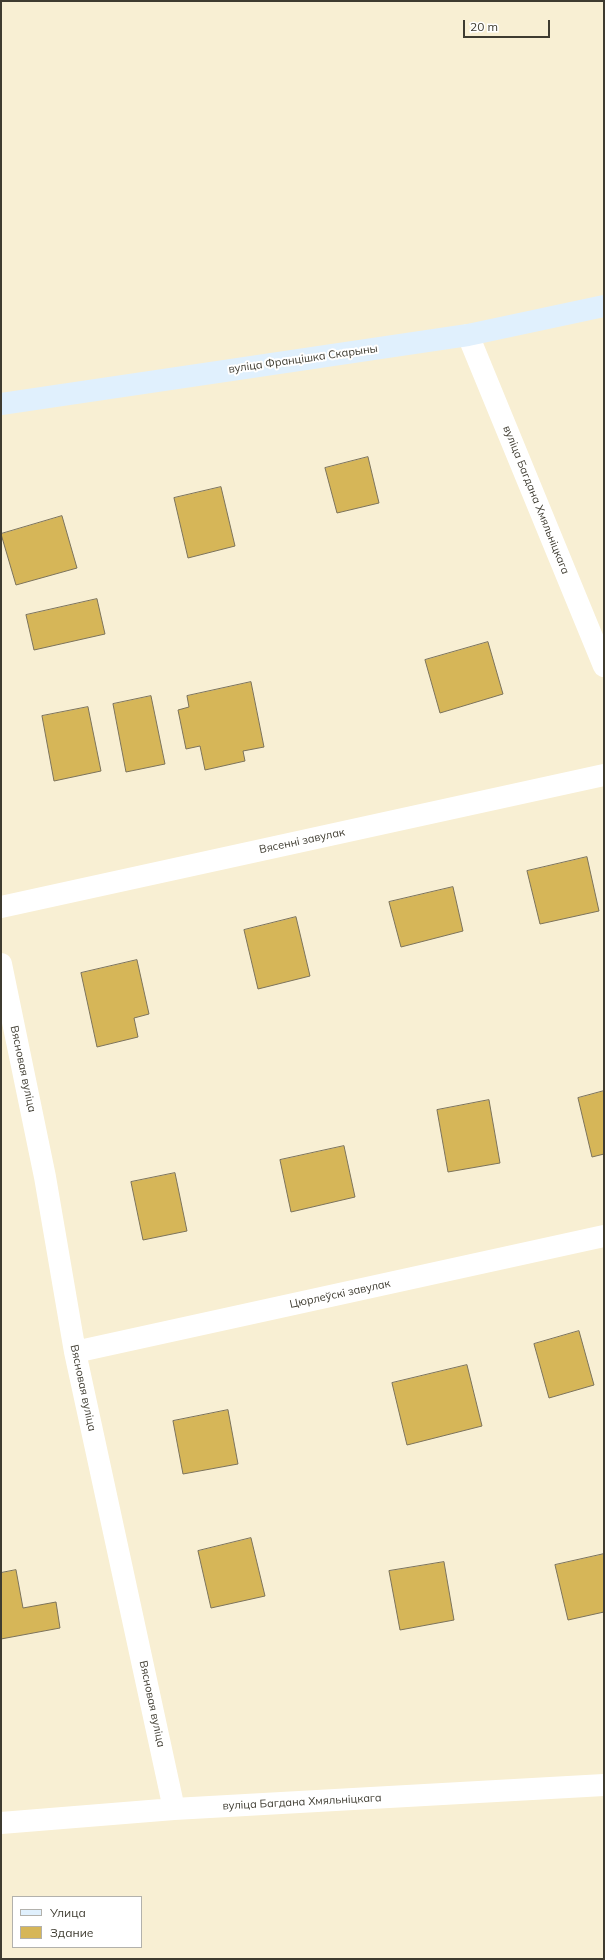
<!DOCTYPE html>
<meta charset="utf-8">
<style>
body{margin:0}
#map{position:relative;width:605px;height:1960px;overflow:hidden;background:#f8efd3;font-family:Mulish,sans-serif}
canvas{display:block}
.frame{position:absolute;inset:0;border:2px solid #3e3b30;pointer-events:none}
.legend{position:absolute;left:12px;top:1896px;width:130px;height:52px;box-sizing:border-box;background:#fff;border:1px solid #b2b1ac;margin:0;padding:5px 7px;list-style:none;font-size:12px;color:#3e3b30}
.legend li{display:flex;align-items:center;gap:8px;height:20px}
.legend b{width:20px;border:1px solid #b2b1ac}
.scale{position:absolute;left:463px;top:20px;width:87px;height:18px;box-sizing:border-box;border:2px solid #3e3b30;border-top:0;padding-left:5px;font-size:12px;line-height:14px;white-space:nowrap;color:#3e3b30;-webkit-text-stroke:3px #fff;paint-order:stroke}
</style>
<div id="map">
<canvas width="605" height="1960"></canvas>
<div class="frame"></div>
<ul class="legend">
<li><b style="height:5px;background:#e0f0fd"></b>Улица</li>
<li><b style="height:11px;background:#d6b658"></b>Здание</li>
</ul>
<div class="scale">20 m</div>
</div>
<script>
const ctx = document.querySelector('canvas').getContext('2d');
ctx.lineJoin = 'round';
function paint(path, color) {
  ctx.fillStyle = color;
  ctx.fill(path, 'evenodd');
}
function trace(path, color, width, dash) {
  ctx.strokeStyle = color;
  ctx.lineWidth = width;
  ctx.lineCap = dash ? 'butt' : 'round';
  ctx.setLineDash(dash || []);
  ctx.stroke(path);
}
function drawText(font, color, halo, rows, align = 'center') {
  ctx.font = font + ' Mulish,sans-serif';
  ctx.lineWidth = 4;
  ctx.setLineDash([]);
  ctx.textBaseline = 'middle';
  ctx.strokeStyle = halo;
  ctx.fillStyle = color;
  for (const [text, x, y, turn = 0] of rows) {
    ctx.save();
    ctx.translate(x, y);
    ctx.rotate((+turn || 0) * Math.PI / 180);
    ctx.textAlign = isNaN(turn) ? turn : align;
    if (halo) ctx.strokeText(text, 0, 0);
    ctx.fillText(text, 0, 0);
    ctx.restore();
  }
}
const building = new Path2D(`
 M368,457L379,503L337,513L325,468Z
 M221,487L235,546L188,558L174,498Z
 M62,516L77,568L16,585L1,534Z
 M97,599L105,634L34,650L26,615Z
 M488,642L503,694L440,713L425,660Z
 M251,682L264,747L243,751L245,761L205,770L200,746L186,749L178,710L189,707L187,696Z
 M151,696L165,764L126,772L113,704Z
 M88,707L101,771L54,781L42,716Z
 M587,857L599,911L540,924L527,871Z
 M453,887L463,931L401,947L389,902Z
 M296,917L310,976L258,989L244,930Z
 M137,960L149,1014L134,1018L138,1037L97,1047L81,973Z
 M604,1091V1154L592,1157L578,1098Z
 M489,1100L500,1163L448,1172L437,1110Z
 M344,1146L355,1197L291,1212L280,1160Z
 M175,1173L187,1231L143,1240L131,1182Z
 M579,1331L594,1385L549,1398L534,1344Z
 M467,1365L482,1426L407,1445L392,1383Z
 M228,1410L238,1464L183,1474L173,1421Z
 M251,1538L265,1596L211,1608L198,1551Z
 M604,1554V1612L568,1620L555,1565Z
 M444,1562L454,1620L400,1630L389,1571Z
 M16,1570L23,1608L56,1602L60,1628L1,1639V1573Z`);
paint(building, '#d6b658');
trace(building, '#7c735b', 1);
trace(new Path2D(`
 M468,335L604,666
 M1,907L604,775
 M1,964L45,1177L75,1352L174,1809
 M75,1352L604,1236
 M1,1823L174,1809L604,1785`), '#fff', 22);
trace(new Path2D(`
 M1,404L468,335L604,306`), '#e0f0fd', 22);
drawText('11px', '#3e3b30', '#fff', [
 ["вуліца Францішка Скарыны",303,359,-8],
 ["вуліца Багдана Хмяльніцкага",536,500,68],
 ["Вясенні завулак",302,841,-12],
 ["Вясновая вуліца",23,1069,78],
 ["Цюрлеўскі завулак",340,1294,-12],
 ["Вясновая вуліца",83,1388,78],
 ["Вясновая вуліца",152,1704,78],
 ["вуліца Багдана Хмяльніцкага",302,1802,-3]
]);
</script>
